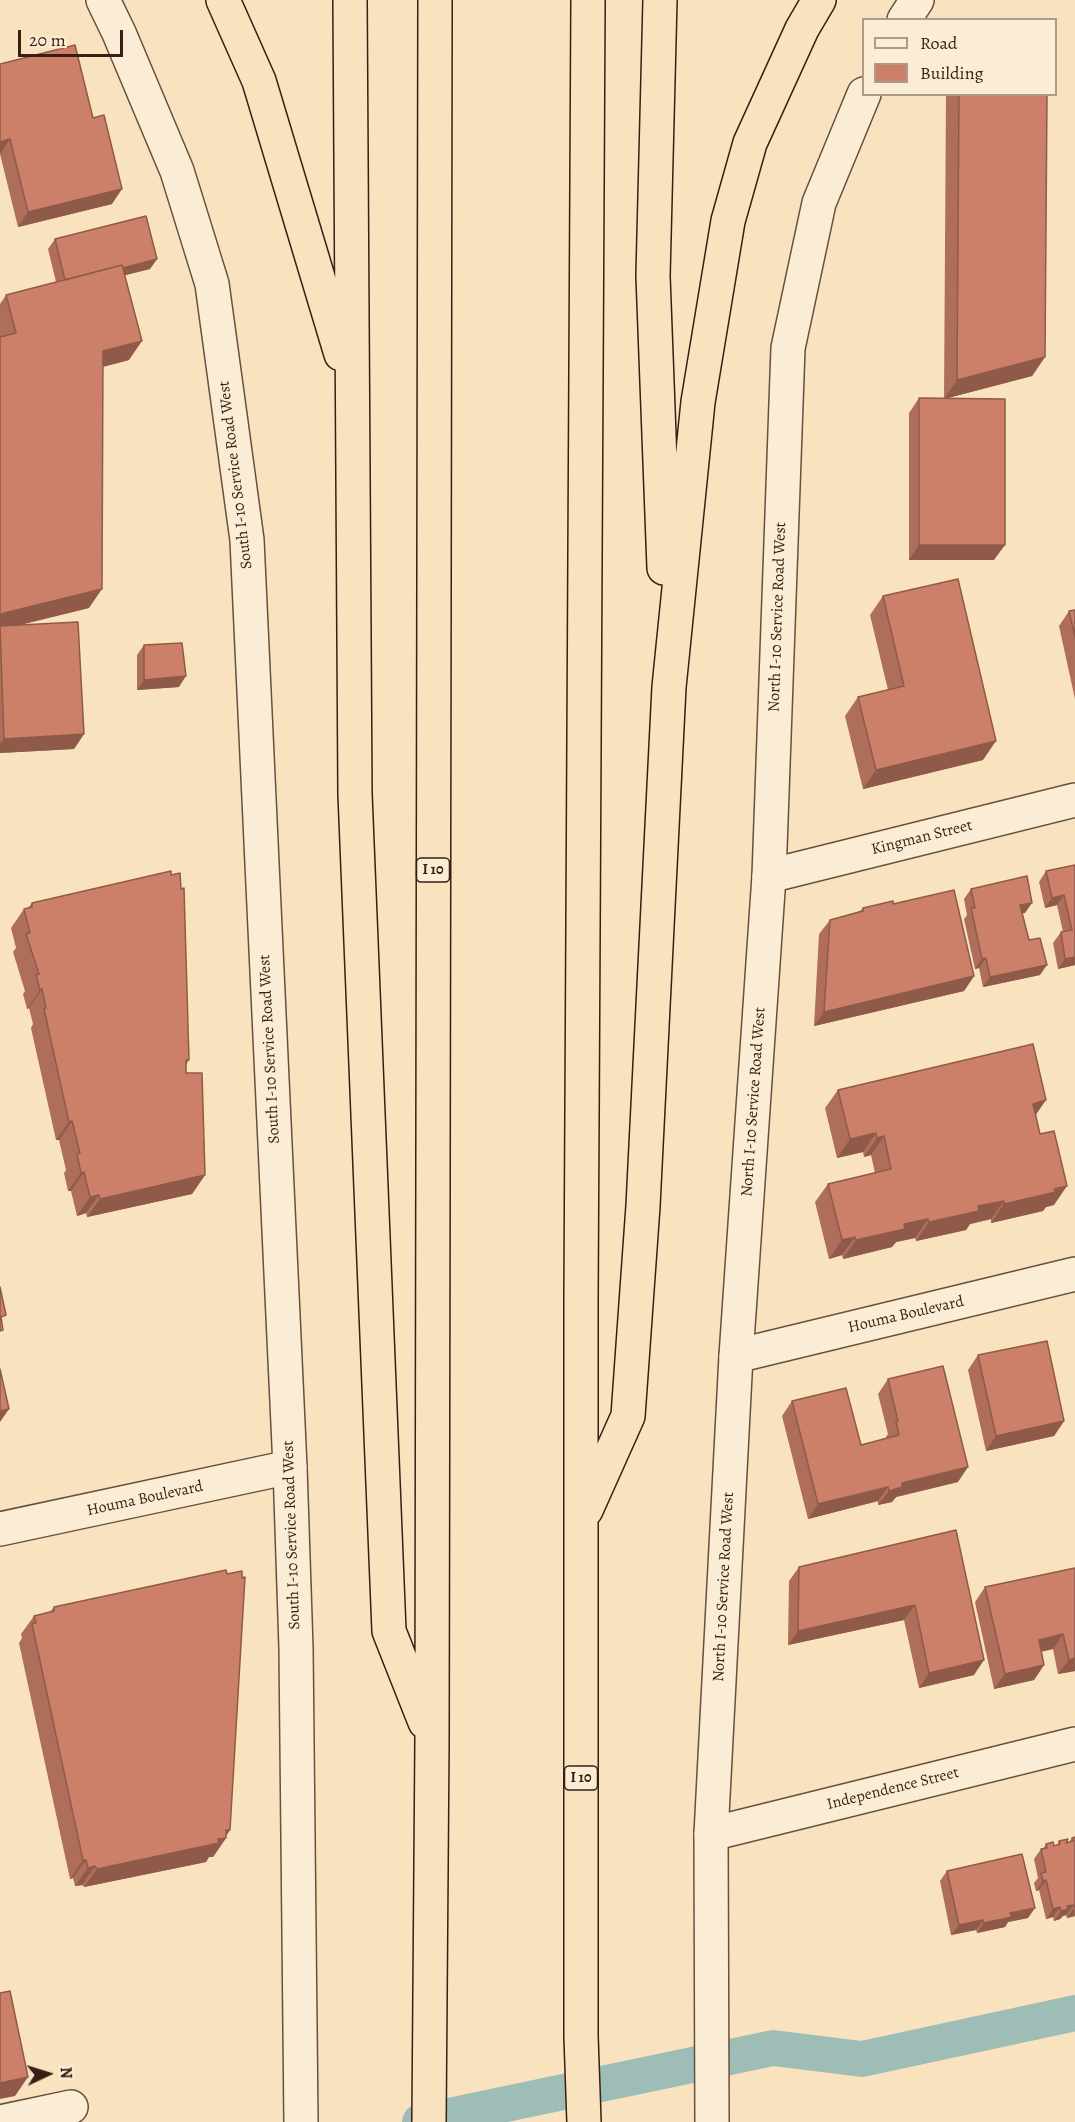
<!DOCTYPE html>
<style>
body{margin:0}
#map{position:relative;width:1075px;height:2122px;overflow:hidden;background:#f9e3be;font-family:Alegreya,serif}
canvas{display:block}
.legend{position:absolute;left:862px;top:18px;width:195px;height:78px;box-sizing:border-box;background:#fbedd5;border:2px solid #ad9a88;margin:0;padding:8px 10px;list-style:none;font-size:18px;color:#381e14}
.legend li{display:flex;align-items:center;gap:12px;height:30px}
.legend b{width:30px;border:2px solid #ad9a88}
.north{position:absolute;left:18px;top:2044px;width:60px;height:60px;-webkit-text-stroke:4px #fbedd5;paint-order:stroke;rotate:86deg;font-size:16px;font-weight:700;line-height:24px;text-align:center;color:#381e14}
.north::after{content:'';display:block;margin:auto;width:21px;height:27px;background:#381e14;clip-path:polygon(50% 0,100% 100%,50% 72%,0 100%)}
.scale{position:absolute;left:18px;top:30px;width:105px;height:27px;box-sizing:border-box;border:3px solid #381e14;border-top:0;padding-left:8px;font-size:18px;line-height:21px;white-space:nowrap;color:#381e14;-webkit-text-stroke:4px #fbedd5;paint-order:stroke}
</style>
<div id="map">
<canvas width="1075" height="2122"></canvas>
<ul class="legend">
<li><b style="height:8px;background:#fbedd5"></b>Road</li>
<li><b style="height:16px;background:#cc8069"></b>Building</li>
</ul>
<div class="north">N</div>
<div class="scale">20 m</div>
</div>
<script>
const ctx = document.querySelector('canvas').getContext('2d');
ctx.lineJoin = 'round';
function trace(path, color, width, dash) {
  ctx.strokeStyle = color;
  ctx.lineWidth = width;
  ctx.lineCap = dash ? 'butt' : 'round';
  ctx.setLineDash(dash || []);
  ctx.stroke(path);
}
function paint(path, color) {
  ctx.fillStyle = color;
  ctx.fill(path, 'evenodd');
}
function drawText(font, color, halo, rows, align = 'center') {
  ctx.font = font + ' Alegreya,serif';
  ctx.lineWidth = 4.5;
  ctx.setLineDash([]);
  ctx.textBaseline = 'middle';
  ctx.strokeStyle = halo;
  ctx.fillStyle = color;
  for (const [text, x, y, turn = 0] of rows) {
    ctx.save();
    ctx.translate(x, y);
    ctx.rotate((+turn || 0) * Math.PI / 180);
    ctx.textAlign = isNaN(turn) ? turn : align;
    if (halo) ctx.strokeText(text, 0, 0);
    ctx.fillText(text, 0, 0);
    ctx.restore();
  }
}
trace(new Path2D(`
 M420,2122L773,2048L862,2059L1075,2013`), '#9ebdb6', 36);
const minor = new Path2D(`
 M769,876L1075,800
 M736,1356L1075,1274
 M0,1529L290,1467
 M711,1834L1075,1744
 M0,2122L71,2107`);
const tertiary = new Path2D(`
 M103,0L119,33L177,171L212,284L247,540L290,1467L296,1648L301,2122
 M904,20L917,0
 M712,2122L711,1834L736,1356L769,876L788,348L819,203L864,94`);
const motorway = new Path2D(`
 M223,0L259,81L341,354
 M350,0L355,794L389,1631L425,1722
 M660,0L653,276L664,568
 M586,1510L628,1416L643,1206L669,687L698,402L728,221L750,143L802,29L819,0
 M429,2122L432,1739L435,0
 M584,2122L581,2036V1297L588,0`);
trace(minor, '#684f3e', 36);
trace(tertiary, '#684f3e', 36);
trace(motorway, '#381e14', 36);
trace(minor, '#fbedd5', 33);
trace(tertiary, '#fbedd5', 33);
trace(motorway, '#f9e3be', 33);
paint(new Path2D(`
 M0,64L112,204L18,227L0,154Z
 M946,94H1047L1045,357L1032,376L944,399Z
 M55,239L157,259L150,269L125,275L129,360L103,367L89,608L18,625L84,734L74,749L0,753V304L6,295L56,282L48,249Z
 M919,398L994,560H909V413Z
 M883,596L983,760L863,789L845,716L858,697L888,690L870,615Z
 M1075,610V699L1059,626L1069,611Z
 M144,645L179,687L137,690V655Z
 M1075,865V965L1058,969L1053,943L1061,932H1063L1057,905L1045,908L1039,882L1046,871Z
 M971,889L1025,913H1022L1029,940L1040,975L983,987L979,968L975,969L964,919L967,915L964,899Z
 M32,903L189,1060L186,1065V1073L205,1175L192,1194L87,1217L86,1213L77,1216L71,1191H68L64,1173L66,1170L59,1140H56L31,1028L33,1024L29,1008L27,1009L23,994L25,991L13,952L16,948L11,928L24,909L28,908Z
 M893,904L974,976L964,991L814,1026L819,934L830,920L860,911L863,908Z
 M838,1090L1036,1115L1054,1205L1046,1207L1043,1211L991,1223V1219L970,1224L966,1230L916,1241L915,1238L896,1242L892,1247L843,1259L842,1255L829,1259L815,1202L828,1184L875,1173L871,1155L864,1157L863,1152L837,1158L825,1108Z
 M978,1355L1064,1421L1054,1436L986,1451L968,1370Z
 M888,1379L958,1482L896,1497L892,1502L878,1505V1501L808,1519L782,1416L792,1401L861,1445L886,1438V1437L888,1434L878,1394Z
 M956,1530L974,1675L919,1688L904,1620L788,1645L789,1581L799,1567Z
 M1075,1568V1671L1058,1674L1053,1649L1041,1652L1044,1665L1034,1680L994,1689L975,1602L985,1587Z
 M54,1607L230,1830L226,1836V1838L213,1857H209L206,1862L84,1887L82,1885L75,1886L73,1878L70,1879L19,1643L22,1638L21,1634L34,1616L50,1612Z
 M1075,1837V1916L1067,1918L1066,1915L1063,1916L1060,1919L1054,1921L1053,1917L1046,1919L1039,1890L1036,1891L1034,1883L1038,1878L1034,1859L1041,1849H1043L1046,1844L1054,1846L1057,1845L1059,1841L1066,1843L1069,1842L1072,1838Z
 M947,1871L1028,1918L1008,1922L1005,1927L977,1933L976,1930L951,1935L940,1881Z`), '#af6e5a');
paint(new Path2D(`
 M10,139L0,154V142Z
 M122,189L112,204L18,227L28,212Z
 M157,259L150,269L58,292L66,282Z
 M142,341L129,360L90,370L103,351Z
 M1045,357L1032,376L944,399L957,380Z
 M919,545H1005L994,560H909Z
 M102,589L89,608L0,630V614Z
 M186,676L179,687L137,690L144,680Z
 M84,734L74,749L0,753V744L4,739Z
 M996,741L983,760L863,789L876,770Z
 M1064,895L1057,905L1045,908L1052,898Z
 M1032,903L1025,913L1013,916L1020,905Z
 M1075,957V965L1058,969L1065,959Z
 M986,958L979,968L975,969L982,959Z
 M1047,965L1040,975L983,987L990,977Z
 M974,976L964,991L814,1026L824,1012Z
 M42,989L29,1008L27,1009L40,990Z
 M1046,1100L1033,1119V1104Z
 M72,1121L59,1140H56L69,1122Z
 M876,1133L863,1152L837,1158L850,1139Z
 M884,1136L871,1155L864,1157L877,1138Z
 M84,1172L71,1191H68L81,1173Z
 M205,1175L192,1194L87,1217L100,1199Z
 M1067,1186L1054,1205L1046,1207L1043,1211L991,1223L1004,1204Z
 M99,1195L86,1213L77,1216L90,1197Z
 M1004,1201L991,1219L970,1224L966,1230L916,1241L929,1222L978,1206Z
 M928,1219L915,1238L896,1242L892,1247L843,1259L856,1240L904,1224Z
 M855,1237L842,1255L829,1259L842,1240Z
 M9,1409L0,1422V1411Z
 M1064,1421L1054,1436L986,1451L996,1436Z
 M968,1467L958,1482L896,1497L892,1502L878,1505L889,1491L902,1483Z
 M888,1487L878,1501L808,1519L818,1504Z
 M915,1605L904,1620L788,1645L798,1631Z
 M1063,1634L1053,1649L1029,1654L1039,1640Z
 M1075,1658V1671L1058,1674L1069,1660Z
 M984,1660L974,1675L919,1688L929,1673Z
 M1044,1665L1034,1680L994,1689L1005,1674Z
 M226,1830H230L224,1839L226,1838L213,1857H209L206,1862L84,1887L97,1869Z
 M83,1860H86L73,1878L70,1879Z
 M95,1866L82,1885L75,1886L88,1868Z
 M1046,1880L1039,1890L1036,1891L1043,1881Z
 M1074,1905L1066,1915L1063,1916L1060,1919L1054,1921L1061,1911L1067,1906Z
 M1060,1907L1053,1917L1046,1919L1053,1909Z
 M1035,1908L1028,1918L1008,1922L1005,1927L977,1933L984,1923L1010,1913Z
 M1074,1908L1075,1916L1067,1918Z
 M983,1920L976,1930L951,1935L959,1925Z
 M28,2077L15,2096L0,2099V2083Z`), '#8f5a4a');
const building = new Path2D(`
 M75,45L93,118L104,115L122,189L28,212L10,139L0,142V64Z
 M959,94H1047L1045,357L957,380Z
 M146,216L157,259L123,268L122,265L65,280L55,239Z
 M122,265L142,341L103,351L102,589L0,614V337L16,333L6,295Z
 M919,398L1005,399V545H919Z
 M958,579L996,741L876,770L858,697L904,686L883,596Z
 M1075,610V637L1069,611Z
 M78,622L84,734L4,739L0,626Z
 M182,643L186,676L144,680V645Z
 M1075,865V957L1065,959L1061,932L1072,930L1064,895L1052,898L1046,871Z
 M171,871V875L180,873L181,889L184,888L189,1060H186V1073H202L205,1175L100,1199L99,1195L90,1197L84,1172L81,1173L77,1154L80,1153L72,1121L69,1122L44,1009L46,1008L42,989L40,990L36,975L39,974L26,934L30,933L24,909L32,907V903Z
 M1027,876L1032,903L1020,905L1029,940L1040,938L1047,965L990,977L986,958L982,959L971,908H975L971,889Z
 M954,890L974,976L824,1012L830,920L863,911V908L893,901V904Z
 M1033,1044L1046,1100L1033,1104L1040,1134L1054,1131L1067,1186L1054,1189L1056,1192L1004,1204V1201L978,1206L979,1211L929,1222L928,1219L904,1224L905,1229L856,1240L855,1237L842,1240L828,1184L891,1169L884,1136L877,1138L876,1133L850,1139L838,1090Z
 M0,1287L6,1315L1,1317L3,1330L0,1331Z
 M1047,1341L1064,1421L996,1436L978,1355Z
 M943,1366L968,1467L902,1483V1487L889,1491L888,1487L818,1504L792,1401L846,1388L861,1445L899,1435L896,1422L898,1421L888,1379Z
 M0,1369L9,1409L0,1411Z
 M956,1530L984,1660L929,1673L915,1605L798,1631L799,1567Z
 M1075,1568V1658L1069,1660L1063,1634L1039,1640L1044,1665L1005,1674L985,1587Z
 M226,1570L227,1574L242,1571V1578L245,1577L230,1830H226V1838L218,1839L219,1843L97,1869L95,1866L88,1868L86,1860H83L32,1624L36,1623L34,1616L54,1611V1607Z
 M1075,1837V1908L1074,1905L1067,1906L1068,1909L1061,1911L1060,1907L1053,1909L1046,1880L1043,1881L1041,1873L1046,1872L1041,1849L1047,1848L1046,1844L1053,1842L1054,1846L1060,1844L1059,1841L1068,1839L1066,1843L1073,1841L1072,1838Z
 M1022,1854L1035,1908L1010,1913L1012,1917L984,1923L983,1920L959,1925L947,1871Z
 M10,1991L28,2077L0,2083V1993Z`);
paint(building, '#cc8069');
trace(building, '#8f5a4a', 1.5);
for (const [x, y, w] of [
 [433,870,33],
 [581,1778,33]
]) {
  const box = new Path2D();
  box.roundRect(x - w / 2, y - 12, w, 24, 4.5);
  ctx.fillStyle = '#fbedd5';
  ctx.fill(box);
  trace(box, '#381e14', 1.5);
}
drawText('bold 15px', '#381e14', null, [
 ["I 10",433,870],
 ["I 10",581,1778]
]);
drawText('16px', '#381e14', '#fbedd5', [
 ["South I-10 Service Road West",236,475,-97],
 ["North I-10 Service Road West",778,617,-88],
 ["Kingman Street",922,838,-14],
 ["South I-10 Service Road West",270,1049,-93],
 ["North I-10 Service Road West",754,1102,-86],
 ["Houma Boulevard",906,1315,-13],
 ["Houma Boulevard",145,1499,-12],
 ["South I-10 Service Road West",292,1535,-92],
 ["North I-10 Service Road West",724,1587,-87],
 ["Independence Street",893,1789,-14]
]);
</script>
